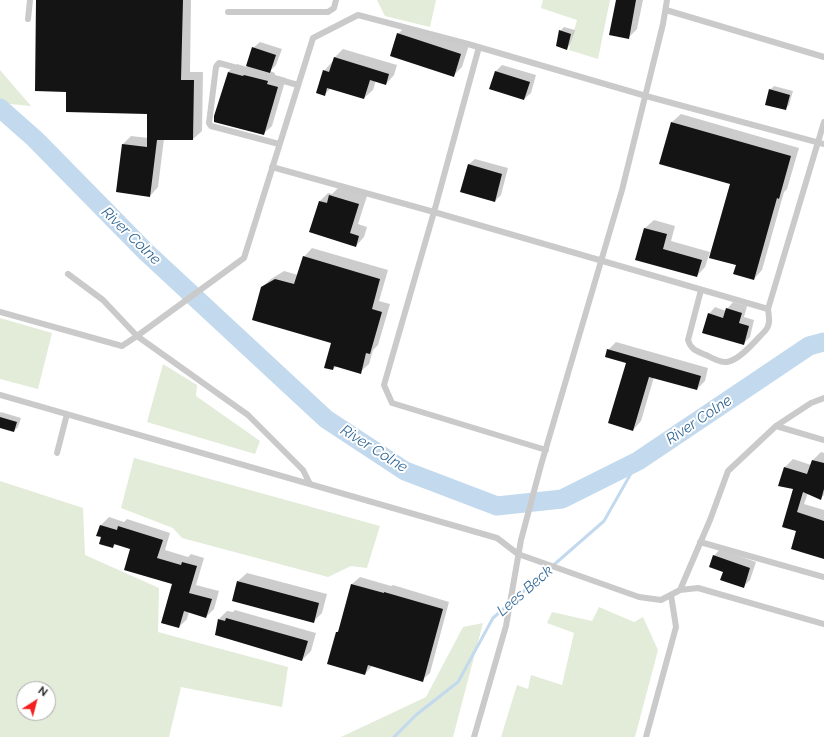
<!DOCTYPE html>
<style>
body{margin:0}
#map{position:relative;width:824px;height:737px;overflow:hidden;background:#fff;font-family:Raleway,sans-serif}
canvas{display:block}
.north{position:absolute;left:16px;top:681px;width:40px;height:40px;box-sizing:border-box;background:#fff;border:1px solid #ababab;border-radius:50%;rotate:36deg;font-size:11px;font-weight:700;line-height:16px;text-align:center;color:#2d2d2d}
.north::after{content:'';display:block;margin:auto;width:14px;height:18px;background:#f41f1f;clip-path:polygon(50% 0,100% 100%,50% 72%,0 100%)}
</style>
<div id="map">
<canvas width="824" height="737"></canvas>
<div class="north">N</div>
</div>
<script>
const ctx = document.querySelector('canvas').getContext('2d');
ctx.lineJoin = 'round';
function paint(path, color) {
  ctx.fillStyle = color;
  ctx.fill(path, 'evenodd');
}
function trace(path, color, width, dash) {
  ctx.strokeStyle = color;
  ctx.lineWidth = width;
  ctx.lineCap = dash ? 'butt' : 'round';
  ctx.setLineDash(dash || []);
  ctx.stroke(path);
}
function drawText(font, color, halo, rows, align = 'center') {
  ctx.font = font + ' Raleway,sans-serif';
  ctx.lineWidth = 4;
  ctx.setLineDash([]);
  ctx.textBaseline = 'middle';
  ctx.strokeStyle = halo;
  ctx.fillStyle = color;
  for (const [text, x, y, turn = 0] of rows) {
    ctx.save();
    ctx.translate(x, y);
    ctx.rotate((+turn || 0) * Math.PI / 180);
    ctx.textAlign = isNaN(turn) ? turn : align;
    if (halo) ctx.strokeText(text, 0, 0);
    ctx.fillText(text, 0, 0);
    ctx.restore();
  }
}
paint(new Path2D(`
 M377,0H436L430,27L385,16Z
 M543,0H610L598,59L569,50L577,20L541,8Z
 M0,70L31,106L0,103Z
 M0,318L52,333L38,389L0,379Z
 M163,364L197,385L196,396L260,441L255,454L147,422Z
 M134,458L380,526L367,568L351,566L328,577L182,538L173,528L121,508Z
 M0,481L83,508L85,555L159,588L158,632L288,667L282,707L181,687L169,737H0ZM24,689H48V713H24Z
 M599,607L634,622L643,617L658,650L635,737H501L517,685L528,689L531,675L562,685L574,633L547,623L552,612L592,621Z
 M483,623L453,737H341L426,697L463,627Z`), '#e2ecd9');
paint(new Path2D(`
 M37,0H191L190,72H203L202,131L193,139H164L158,187L150,196L123,144L131,136L148,138V113L68,91Z
 M617,0H643L637,29L628,38Z
 M407,25L469,45L462,67L453,76L398,34Z
 M564,27L575,30L570,45L566,49L560,31Z
 M260,42L282,49L276,65L270,71L275,73V75L286,78L272,126L263,134L228,72L237,64L247,67L253,48Z
 M343,49L397,65L394,75L386,84L376,80L373,90L364,98L331,88L325,94L324,71L332,62H333L335,57Z
 M502,65L536,75L531,93L524,99L490,88L496,71Z
 M774,86L793,91L789,105L785,109L770,90Z
 M681,114L799,148L787,189L784,192L762,270L754,279L737,265L731,184L672,122Z
 M475,159L508,168L501,195L495,201L468,165Z
 M339,187L367,196L358,224L367,227L364,237L356,246L310,231L320,201L328,193L332,194Z
 M654,220L675,226L671,241L710,252L705,267L697,276L636,259L645,228Z
 M312,248L388,270L379,301L390,304L378,345L373,350L369,364L360,372L337,366L333,369V342L262,287L271,279L284,271L298,275L304,257Z
 M733,302L747,306L744,317L754,320L750,337L743,344L709,314L715,307L726,311L727,309Z
 M616,342L708,368L705,381L697,389L654,377L641,421L633,430L627,362L608,350Z
 M1,412L21,418L18,427L14,431L0,427V413Z
 M821,452L824,453V495L820,499L808,493L804,504L824,510V558L797,531L795,488L785,467L793,459L811,465L813,460Z
 M109,517L124,522L127,519L170,533L165,550L188,557L191,554L204,558L196,585L219,591L214,609L206,617L189,612L187,619L179,627L174,584L131,549L116,544L113,547L102,537L101,525Z
 M720,549L756,562L750,580L743,587L724,571L714,556Z
 M247,573L327,594L322,613L314,621L238,581Z
 M360,577L391,586L393,585L449,602L430,673L422,680L372,666L365,674L337,632L339,630L352,584Z
 M235,610L316,633L311,651L302,660L219,619L227,611L233,612Z`), '#0003');
trace(new Path2D(`
 M394,737L416,715L458,682L493,618L604,521L638,461`), '#c3daee', 3);
trace(new Path2D(`
 M0,108L35,139L146,252L326,419L405,471L497,506L562,499L638,461L809,346L824,342`), '#c3daee', 19);
paint(new Path2D(`
 M36,0H183L181,80H194L193,140H157L150,197L116,192L122,144L147,147V114L66,112V92L35,91Z
 M616,0H636L629,39L609,35Z
 M559,30L571,34L567,50L556,46Z
 M397,33L461,54L454,77L390,56Z
 M252,47L276,55L270,73L246,66Z
 M334,57L389,74L386,85L370,80L364,99L327,88L325,96L316,93L323,70L329,72Z
 M495,71L530,82L524,100L489,89Z
 M228,72L243,76L244,75L268,81L267,84L278,87L264,135L214,122V116Z
 M769,89L790,95L786,110L765,105Z
 M671,122L791,156L779,199L777,198L754,280L733,274L736,265L709,258L730,184L659,164Z
 M468,164L502,174L495,202L460,192Z
 M329,195L359,204L350,233L359,236L356,247L309,232L319,201L327,203Z
 M644,228L667,234L663,249L702,260L697,277L635,260Z
 M303,256L380,279L372,309L382,312L370,354L366,353L361,374L334,366L333,370L324,368L331,343L252,320L261,287L275,279L294,284Z
 M726,308L742,313L739,323L749,326L744,345L702,333L708,313L723,318Z
 M607,349L701,376L697,390L649,377L633,431L608,423L626,363L605,357Z
 M0,417L17,422L14,432L0,428Z
 M812,460L824,463V489L821,500L803,492L797,512L824,521V559L791,549L796,531L782,527L793,489L778,486L784,467L807,474Z
 M100,525L117,530L118,526L163,540L157,558L181,565L182,562L197,566L189,593L212,599L206,618L184,611L179,628L161,623L172,584L124,570L130,549L114,544L113,548L99,544L101,537L96,536Z
 M713,555L750,568L744,588L720,580L723,572L709,567Z
 M237,581L319,603L314,623L232,601Z
 M351,584L384,593V592L443,609L423,682L368,665L365,675L327,664L336,632H338Z
 M226,618L308,641L302,661L215,635L218,619L225,621Z`), '#141414');
trace(new Path2D(`
 M666,10L824,57
 M228,12H328L334,8L336,0
 M28,19L30,0
 M479,47L434,212L384,385L392,403L546,450
 M279,144L211,126L209,123L216,67L218,64L219,63L298,85
 M272,167L434,212L768,309L824,122
 M68,274L103,300L137,336L244,258L313,38L358,15L468,44L646,96L824,144
 M701,290L688,340C691,350 697,351 706,355C712,358 720,363 727,362C740,360 756,340 765,331C771,324 769,317 768,309
 M0,312L122,346L137,336L248,415L303,470L310,484
 M0,395L497,538L518,554L639,597L661,600L680,590L710,520L728,471L776,426L811,403L824,398
 M776,426L824,440
 M57,453L67,414
 M700,542L824,577
 M680,590L698,588L824,624
 M474,737L506,626L521,540L541,465L622,190L663,24L667,0
 M646,737L676,627L671,595`), '#cacaca', 6);
drawText('italic 15px', '#346996', '#fff', [
 ["River Colne",131,236,44],
 ["River Colne",699,420,-34],
 ["River Colne",374,449,32],
 ["Lees Beck",525,591,-41]
]);
</script>
